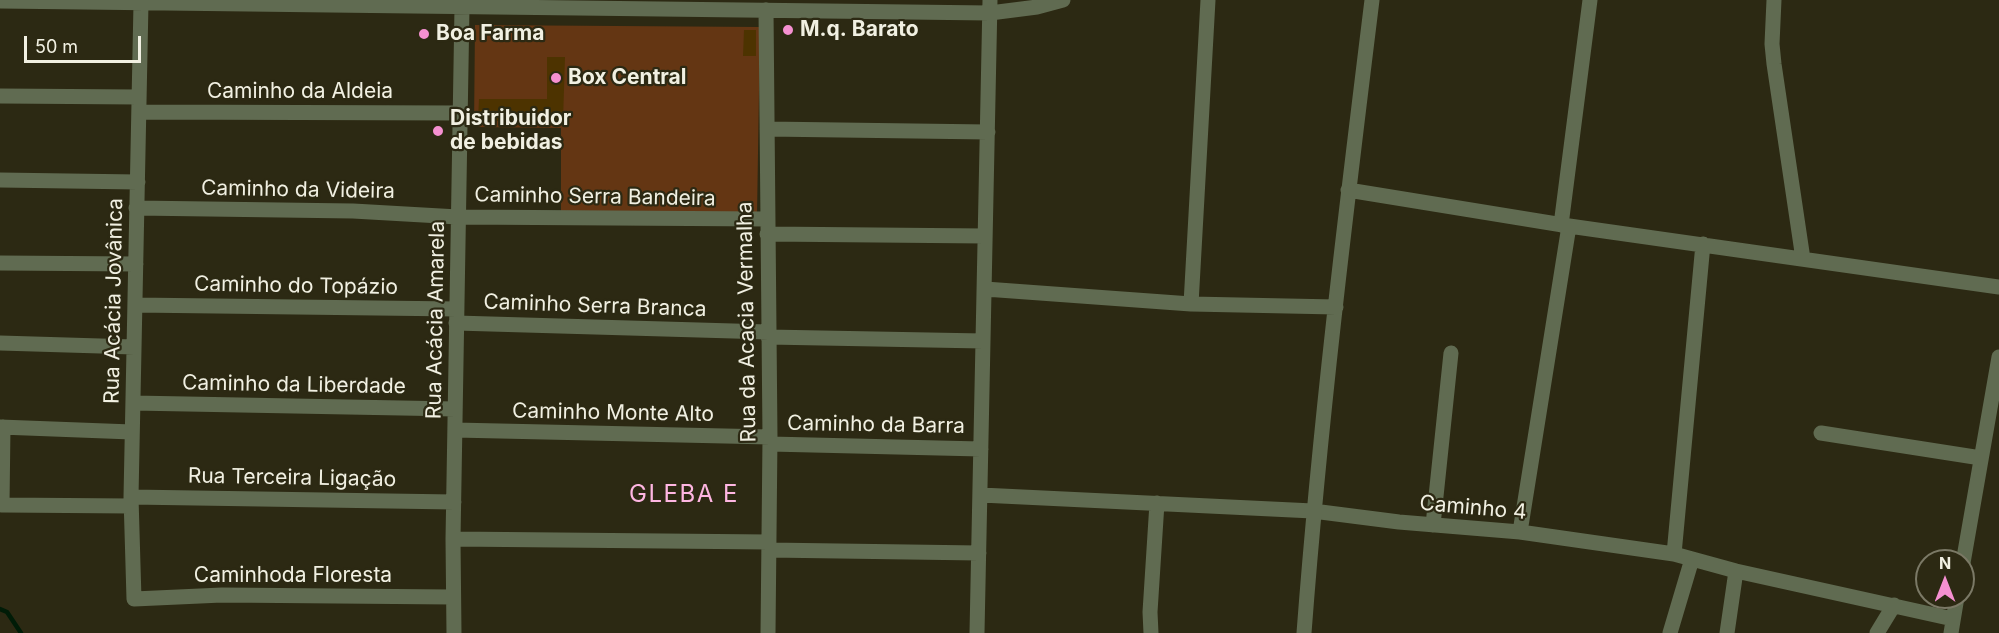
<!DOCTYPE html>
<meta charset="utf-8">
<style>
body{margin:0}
#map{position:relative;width:1999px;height:633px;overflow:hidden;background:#2c2913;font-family:Inter,sans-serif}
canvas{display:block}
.north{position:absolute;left:1915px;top:549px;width:60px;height:60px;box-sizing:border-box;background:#2c2913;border:2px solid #7b7966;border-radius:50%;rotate:0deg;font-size:16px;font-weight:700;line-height:24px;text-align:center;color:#f1f0e2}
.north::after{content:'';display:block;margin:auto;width:21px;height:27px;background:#f590d1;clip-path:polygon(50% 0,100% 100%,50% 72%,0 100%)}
.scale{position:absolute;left:24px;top:36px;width:117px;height:27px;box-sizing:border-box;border:3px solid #f1f0e2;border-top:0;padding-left:8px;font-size:18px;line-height:21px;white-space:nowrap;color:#f1f0e2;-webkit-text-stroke:4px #2c2913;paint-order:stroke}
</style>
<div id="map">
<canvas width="1999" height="633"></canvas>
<div class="north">N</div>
<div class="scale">50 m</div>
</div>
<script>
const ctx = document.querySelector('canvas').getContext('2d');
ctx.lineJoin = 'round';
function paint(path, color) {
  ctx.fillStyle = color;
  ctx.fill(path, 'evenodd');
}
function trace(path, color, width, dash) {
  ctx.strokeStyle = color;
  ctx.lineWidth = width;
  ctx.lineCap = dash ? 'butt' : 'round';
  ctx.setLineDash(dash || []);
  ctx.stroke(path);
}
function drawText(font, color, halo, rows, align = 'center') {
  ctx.font = font + ' Inter,sans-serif';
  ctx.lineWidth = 4.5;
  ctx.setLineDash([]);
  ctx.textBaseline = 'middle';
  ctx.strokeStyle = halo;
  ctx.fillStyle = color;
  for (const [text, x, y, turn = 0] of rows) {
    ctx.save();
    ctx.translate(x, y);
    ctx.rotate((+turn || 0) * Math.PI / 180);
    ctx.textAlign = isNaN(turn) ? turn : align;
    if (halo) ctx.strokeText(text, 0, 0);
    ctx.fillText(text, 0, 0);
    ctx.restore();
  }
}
paint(new Path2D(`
 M475,25L760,27L757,216L561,213V128L474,127Z`), '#643613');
trace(new Path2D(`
 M0,609L7,612L21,633`), '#001c07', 4.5);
paint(new Path2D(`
 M744,30H756V56H743Z
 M547,57H565L563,121H478L479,99H547Z`), '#4d3300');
trace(new Path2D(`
 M1774,0L1772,44L1774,64L1803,259
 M0,1L990,13L1037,7L1063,0
 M141,3L131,497L134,599L222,595L452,597
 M766,10L770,437L768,633
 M0,96L139,97
 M139,112L460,113
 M767,129L988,132
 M0,180L138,182
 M1348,190L1569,226L1999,287
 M136,208L353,211L458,217L767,219
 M1561,225L1590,0
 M767,234L985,236
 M0,263L136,264
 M985,289L1191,304L1336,307
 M1191,304L1208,0
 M135,305L457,309
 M456,323L768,332
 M768,337L983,341
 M0,343L134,347
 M133,403L455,409
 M0,427L132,432
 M3,427L2,505L131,506
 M455,430L770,437
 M1821,433L1981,458
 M770,444L981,449
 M981,495L1313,511L1399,522L1520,532L1674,554L1736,571L1953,619
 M131,497L454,502
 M1433,525L1451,353
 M1520,532L1569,226
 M453,539L769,542
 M769,550L979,553
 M1674,554L1703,244
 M1963,563L1999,357
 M454,633L453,539L462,7
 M977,633L990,0
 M1151,633L1150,612L1157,503
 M1304,633C1320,421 1346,211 1372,0
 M1670,633L1692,559
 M1727,633L1736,571
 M1877,633L1894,605
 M1951,633L1957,597`), '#606b51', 15);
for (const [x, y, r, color] of [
 [788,30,6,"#f590d1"],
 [424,34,6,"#f590d1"],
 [556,78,6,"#f590d1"],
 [438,131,6,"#f590d1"]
]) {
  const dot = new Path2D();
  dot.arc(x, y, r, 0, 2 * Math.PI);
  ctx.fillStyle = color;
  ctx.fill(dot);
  trace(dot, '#2c2913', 2);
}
drawText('bold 21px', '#f1f0e2', '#2c2913', [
 ["M.q. Barato",800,30],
 ["Boa Farma",436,34],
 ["Box Central",568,78],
 ["Distribuidor",450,119],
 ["de bebidas",450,143]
], 'left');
drawText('21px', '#f1f0e2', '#2c2913', [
 ["Caminho da Aldeia",300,92],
 ["Caminho da Videira",298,190,1],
 ["Caminho Serra Bandeira",595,197,1],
 ["Caminho do Topázio",296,286,1],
 ["Rua Acácia Jovânica",114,301,-89],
 ["Caminho Serra Branca",595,306,2],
 ["Rua Acácia Amarela",436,320,-89],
 ["Rua da Acacia Vermalha",747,322,-91],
 ["Caminho da Liberdade",294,385,1],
 ["Caminho Monte Alto",613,413,1],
 ["Caminho da Barra",876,425,1],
 ["Rua Terceira Ligação",292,478,1],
 ["Caminho 4",1473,508,5],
 ["Caminhoda Floresta",293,576]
]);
ctx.letterSpacing = '1.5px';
drawText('24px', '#feb6e2', '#2c2913', [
 ["GLEBA E",684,495]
]);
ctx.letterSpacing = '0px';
</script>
